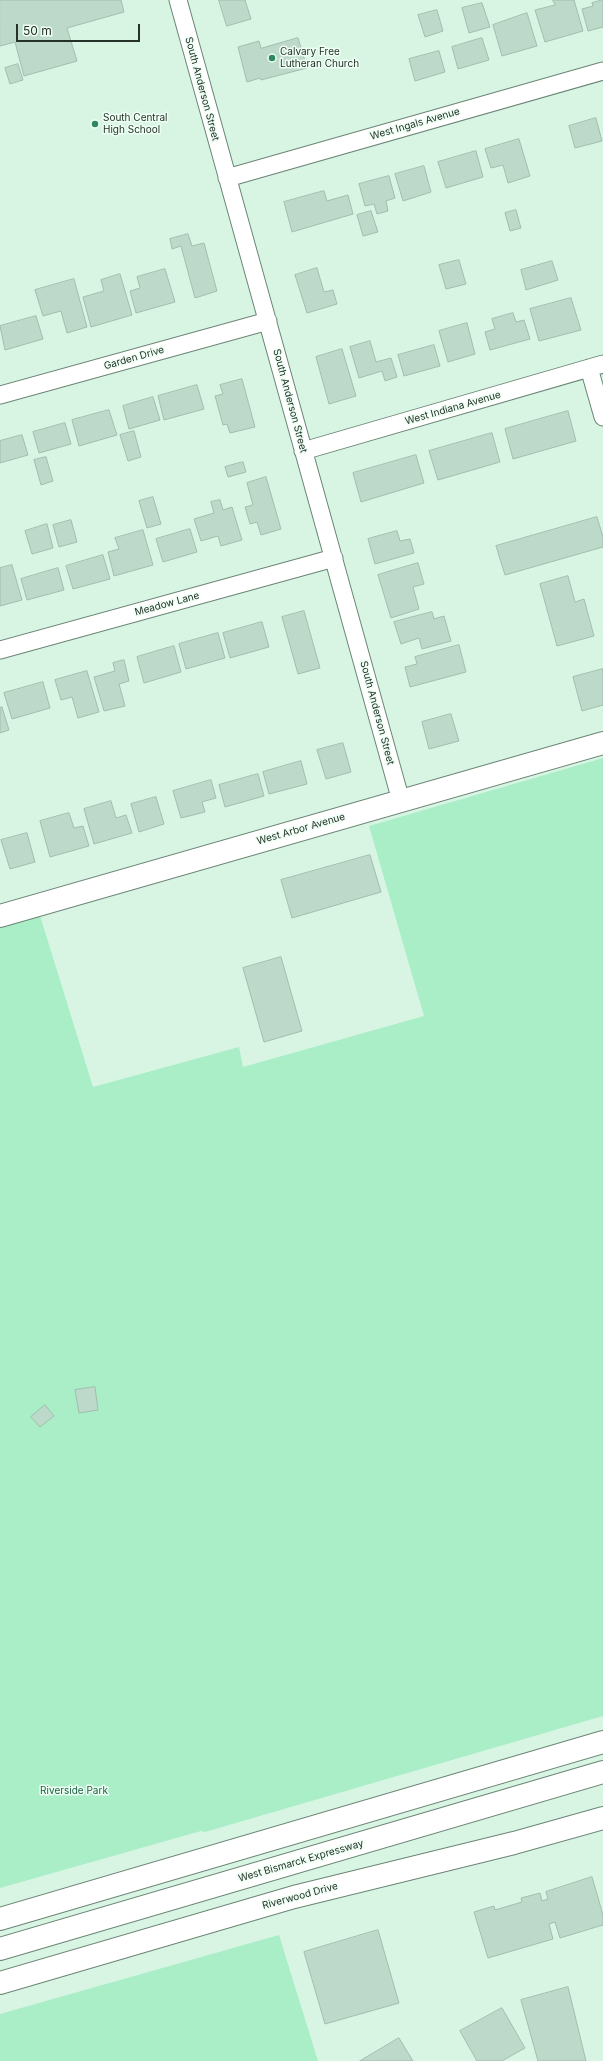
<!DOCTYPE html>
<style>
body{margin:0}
#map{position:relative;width:603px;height:2061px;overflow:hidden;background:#d8f5e4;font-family:Inter,sans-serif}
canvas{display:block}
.scale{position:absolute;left:16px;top:24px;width:124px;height:18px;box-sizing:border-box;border:2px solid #26312a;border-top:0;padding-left:5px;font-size:12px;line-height:14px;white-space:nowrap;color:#26312a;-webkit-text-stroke:3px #eefff4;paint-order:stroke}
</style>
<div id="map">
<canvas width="603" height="2061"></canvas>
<div class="scale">50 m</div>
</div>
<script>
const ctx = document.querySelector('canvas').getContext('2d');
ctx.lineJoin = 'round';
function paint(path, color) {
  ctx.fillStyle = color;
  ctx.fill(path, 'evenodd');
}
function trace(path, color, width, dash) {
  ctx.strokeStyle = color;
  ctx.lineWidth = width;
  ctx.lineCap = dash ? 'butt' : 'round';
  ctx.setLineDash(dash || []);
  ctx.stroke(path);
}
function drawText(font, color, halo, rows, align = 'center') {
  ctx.font = font + ' Inter,sans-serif';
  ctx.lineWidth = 3;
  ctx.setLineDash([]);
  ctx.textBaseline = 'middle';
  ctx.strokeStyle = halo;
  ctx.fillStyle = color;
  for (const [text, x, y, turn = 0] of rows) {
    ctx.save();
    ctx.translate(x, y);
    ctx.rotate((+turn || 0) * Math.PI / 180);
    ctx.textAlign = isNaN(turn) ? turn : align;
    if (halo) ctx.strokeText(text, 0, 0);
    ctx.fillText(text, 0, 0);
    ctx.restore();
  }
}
paint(new Path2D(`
 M603,758V1716L205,1832L201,1831L0,1888V919L38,909L93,1087L239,1047L243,1067L424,1016L369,826Z
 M279,1935L318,2061H0V2014Z`), '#a9eec7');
const building = new Path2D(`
 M0,0H121L124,12L67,28L77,61L24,76L15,42L0,46Z
 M219,0H245L251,19L227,26Z
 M553,0H574L583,31L545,42L535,10L555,5Z
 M603,0V27L588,31L582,9L593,6L592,3Z
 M482,3L490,27L469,33L462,8Z
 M437,10L443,31L425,37L418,15Z
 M527,13L537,46L502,56L493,25Z
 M298,38L307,68L261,80L260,78L247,82L238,47L259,41L261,48Z
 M482,38L489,60L458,69L452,47Z
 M439,51L445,72L415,81L409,59Z
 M18,64L23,80L10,84L5,68Z
 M596,118L602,141L575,148L569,126Z
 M519,139L530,176L508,183L503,165L491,168L485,149Z
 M476,151L483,177L446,188L438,162Z
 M424,166L431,192L403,201L395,174Z
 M389,176L395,198L386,201L388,211L377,214L374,204L365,206L359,184Z
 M324,191L327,201L348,195L353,214L292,232L284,202Z
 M516,210L521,228L510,231L505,213Z
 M371,211L378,232L363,236L357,215Z
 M188,234L192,246L204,243L217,291L195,298L181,246L172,249L170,239Z
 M459,260L466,284L446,289L439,265Z
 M552,261L558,280L526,290L521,270Z
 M317,268L324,292L333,290L337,304L307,313L295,275Z
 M165,269L175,302L136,313L130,291L140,288L137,277Z
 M120,274L132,315L91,327L83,297L104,291L101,280Z
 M74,279L87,327L67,333L61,311L43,316L35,290Z
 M571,298L581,330L539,341L530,309Z
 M513,313L516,322L524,320L530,339L490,350L485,332L495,329L492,319Z
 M36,316L43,339L5,350L0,326Z
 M467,323L475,354L448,362L439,331Z
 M370,341L376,362L391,358L397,377L385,381L382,371L359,378L350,347Z
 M434,345L440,366L404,376L398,355Z
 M342,349L356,396L329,404L316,357Z
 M242,379L255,427L230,433L227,424L223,425L215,396L223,394L220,385Z
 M197,385L204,409L164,420L158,396Z
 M153,397L160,420L129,429L123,406Z
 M109,410L117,435L79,446L72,420Z
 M568,411L576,441L513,459L505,429Z
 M65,423L71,444L39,453L33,432Z
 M134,431L141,457L128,461L120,435Z
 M492,433L500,462L438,480L429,451Z
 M22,435L28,455L0,463V441Z
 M416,455L424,483L361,502L353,473Z
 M46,457L53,481L41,485L34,460Z
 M243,462L246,472L228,477L225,467Z
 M266,477L281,529L261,535L257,522L250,524L245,507L253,505L247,483Z
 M153,497L161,524L147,528L139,501Z
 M220,500L223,510L232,507L242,540L221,546L218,536L201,541L194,519L214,513L211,502Z
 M597,517L603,537V547L505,575L496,546Z
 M71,520L77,542L59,547L53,525Z
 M47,524L53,548L32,554L25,531Z
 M190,529L197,552L163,562L156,539Z
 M143,530L153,565L114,576L108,552L119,549L115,538Z
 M397,531L400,541L410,539L414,553L375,564L368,539Z
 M103,555L110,579L73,589L66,566Z
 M418,563L424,584L413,587L419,609L391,618L378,575Z
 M12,565L22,600L0,606V568Z
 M58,568L64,590L27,600L21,579Z
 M568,576L575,602L584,599L594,636L557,646L540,584Z
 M304,611L320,668L298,674L282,617Z
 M432,612L434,619L444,616L451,641L422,649L419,638L401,644L394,622Z
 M262,622L269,647L230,658L223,633Z
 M218,633L225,658L186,669L179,644Z
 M459,645L466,672L410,687L405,667L417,664L415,657Z
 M174,646L181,672L144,683L137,657Z
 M124,660L129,681L119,684L125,706L104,711L94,677L115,671L113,663Z
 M603,669V705L582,711L573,677Z
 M87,671L99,712L78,718L72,697L61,700L55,680Z
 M43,682L50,708L12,719L4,693Z
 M2,707L9,730L0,733V708Z
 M451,714L459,741L429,749L422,722Z
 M343,743L351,772L326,779L317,750Z
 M301,761L307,784L269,794L263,772Z
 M258,774L264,796L225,807L219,785Z
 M211,780L216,798L202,802L205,812L181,818L173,791Z
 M156,797L164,824L139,832L131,804Z
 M111,801L116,818L126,815L132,833L94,844L84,809Z
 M69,813L74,828L83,826L89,846L50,857L40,821Z
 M27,833L35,862L10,869L1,840Z
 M370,855L381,892L292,918L281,880Z
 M281,957L302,1031L264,1042L243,968Z
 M95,1387L98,1410L79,1413L75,1390Z
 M45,1405L54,1416L40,1427L31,1417Z
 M592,1877L603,1915V1925L560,1938L555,1922L549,1924L553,1939L488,1958L474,1912L494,1906L495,1910L522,1902L521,1898L540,1893L542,1901L548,1899L546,1892Z
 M378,1930L399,2003L325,2024L304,1952Z
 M568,1987L586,2061H538L521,2000Z
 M502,2008L525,2048L502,2061H477L460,2031Z
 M399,2038L413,2061H360Z`);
paint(building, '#bdd9c9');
trace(building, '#a2bdad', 1);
const street = new Path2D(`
 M178,0L401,801
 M227,178L603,71
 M589,368L603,417
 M0,395L268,321
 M303,451L603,364
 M0,650L334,558`);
const secondary = new Path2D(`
 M0,916L603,743
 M0,1983L294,1897L514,1843L603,1818`);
const highway = new Path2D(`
 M0,1919L603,1742
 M0,1949L603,1772`);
trace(street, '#6b8575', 19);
trace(secondary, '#6b8575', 24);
trace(highway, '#6b8575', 24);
trace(street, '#fff', 17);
trace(secondary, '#fff', 22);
trace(highway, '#fff', 22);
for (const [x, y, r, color] of [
 [272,58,4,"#2e885e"],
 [95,124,4,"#2e885e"]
]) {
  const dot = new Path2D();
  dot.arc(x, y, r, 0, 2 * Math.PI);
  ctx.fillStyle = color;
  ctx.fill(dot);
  trace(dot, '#eefff4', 1.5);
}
drawText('10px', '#26312a', '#eefff4', [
 ["Calvary Free",280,52],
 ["Lutheran Church",280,64],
 ["South Central",103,118],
 ["High School",103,130]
], 'left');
drawText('10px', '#26312a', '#eefff4', [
 ["South Anderson Street",202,89,75],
 ["West Ingals Avenue",415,124,-16],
 ["Garden Drive",134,358,-16],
 ["South Anderson Street",290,401,75],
 ["West Indiana Avenue",453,408,-16],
 ["Meadow Lane",167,604,-15],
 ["South Anderson Street",377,713,75],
 ["West Arbor Avenue",301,829,-16],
 ["West Bismarck Expressway",301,1861,-16],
 ["Riverwood Drive",300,1896,-15]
]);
drawText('10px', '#186140', '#eefff4', [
 ["Riverside Park",74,1791]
]);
</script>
